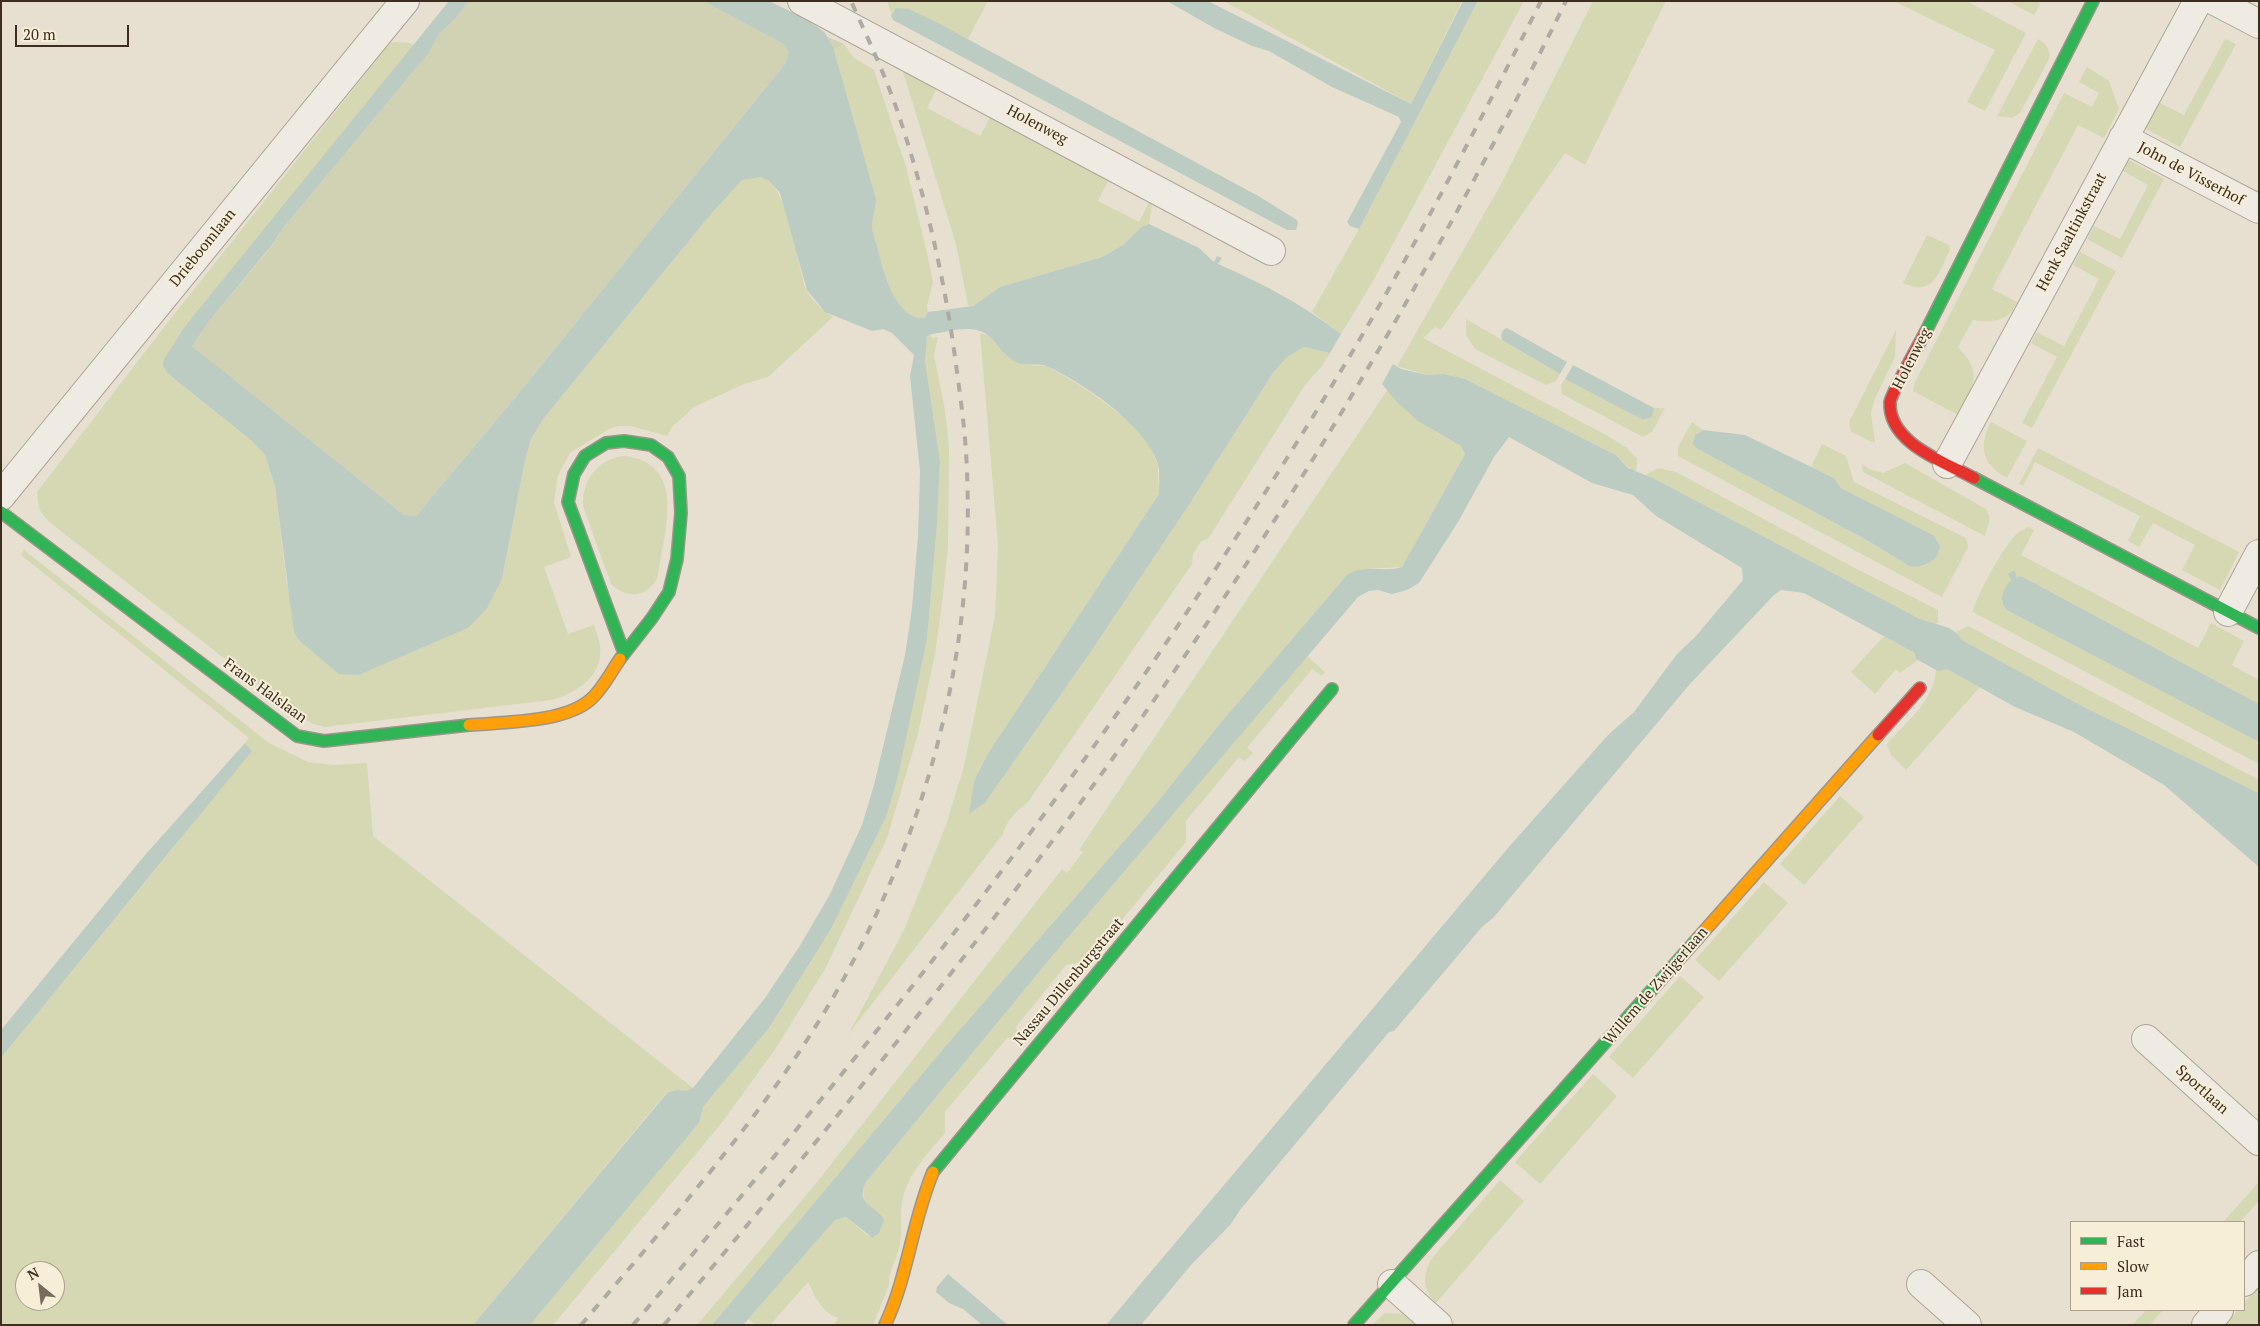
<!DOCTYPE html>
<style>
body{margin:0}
#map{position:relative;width:2260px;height:1326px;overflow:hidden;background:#e7e0d1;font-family:"PT Serif",serif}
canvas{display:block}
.frame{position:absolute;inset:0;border:2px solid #3d2e20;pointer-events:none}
.legend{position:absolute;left:2070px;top:1221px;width:175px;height:90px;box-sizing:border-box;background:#f7eed8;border:1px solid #ada18e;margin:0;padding:6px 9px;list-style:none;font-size:15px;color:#3d2e20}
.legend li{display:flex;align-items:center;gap:10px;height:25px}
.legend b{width:25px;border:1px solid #ada18e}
.north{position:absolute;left:15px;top:1261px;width:50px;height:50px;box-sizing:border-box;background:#f7eed8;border:1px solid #ada18e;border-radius:50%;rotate:331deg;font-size:14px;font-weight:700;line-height:20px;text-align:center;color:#3d2e20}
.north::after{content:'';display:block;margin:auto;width:18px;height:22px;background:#786c5e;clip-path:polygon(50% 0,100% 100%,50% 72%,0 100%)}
.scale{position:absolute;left:15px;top:25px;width:114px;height:22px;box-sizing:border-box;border:2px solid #3d2e20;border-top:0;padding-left:6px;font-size:15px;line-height:18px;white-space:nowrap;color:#3d2e20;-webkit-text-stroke:4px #f7eed8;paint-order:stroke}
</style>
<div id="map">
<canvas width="2260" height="1326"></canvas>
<div class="frame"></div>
<ul class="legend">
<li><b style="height:6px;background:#30b455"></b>Fast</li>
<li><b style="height:6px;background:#ff9f0a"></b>Slow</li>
<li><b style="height:6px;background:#e5322d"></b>Jam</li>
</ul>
<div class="north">N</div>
<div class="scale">20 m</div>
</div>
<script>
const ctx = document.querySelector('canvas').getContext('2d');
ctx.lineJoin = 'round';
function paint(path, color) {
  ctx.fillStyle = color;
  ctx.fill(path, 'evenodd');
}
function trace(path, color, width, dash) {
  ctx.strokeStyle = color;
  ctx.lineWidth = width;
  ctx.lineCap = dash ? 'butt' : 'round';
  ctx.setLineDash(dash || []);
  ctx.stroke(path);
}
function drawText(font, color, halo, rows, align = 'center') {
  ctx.font = font + ' "PT Serif",serif';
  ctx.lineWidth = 4;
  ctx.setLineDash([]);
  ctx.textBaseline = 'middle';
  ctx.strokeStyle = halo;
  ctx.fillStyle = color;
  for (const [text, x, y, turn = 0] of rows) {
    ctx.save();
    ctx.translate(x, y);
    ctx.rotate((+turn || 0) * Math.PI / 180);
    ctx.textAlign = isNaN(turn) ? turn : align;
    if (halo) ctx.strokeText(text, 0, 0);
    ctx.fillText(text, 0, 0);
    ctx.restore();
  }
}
paint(new Path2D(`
 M887,1H988L968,39L909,9L894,10L891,13Z
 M1224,1H1462L1411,104Z
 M1478,1H1524L1373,281L1341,334L1312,312L1359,229Z
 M1593,1H1666L1585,165L1565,153L1441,330L1435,327L1423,338L1608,436L1627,448L1637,458L1636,472L1628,467L1616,455L1465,379L1444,374L1427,375L1397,366L1501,184Z
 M1893,1H1966L2026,33L1985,111L1967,102L1995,50Z
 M2008,1H2039L2040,5L2034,15Z
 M2038,39C2045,43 2052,50 2049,59L2020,113L2012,118L1997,116Z
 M2225,39L2236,44L2180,147L2144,128L2158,102L2184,115Z
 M397,42L410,43L414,46L186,325L181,334L167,373L252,441L265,455L275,486L287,584L359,675L468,628L502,579L525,460L531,439L544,418L711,214L742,180C748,179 755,176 761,177C789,184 797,265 806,289C810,299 824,311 833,317L768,377L744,384L694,407L672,427L667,436L631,426H619L609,429L570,453L558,475L554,502L571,557L544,567L568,634L594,625C597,634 602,646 600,656C598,680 571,695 551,700L325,727L313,724L293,712L48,521L39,509L37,492L172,317L390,43Z
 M844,44L854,58L874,70L906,167L927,253L933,283L927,306L928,316L925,318C895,321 882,267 877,245C875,239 872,232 872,226C872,217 876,208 876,199L834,50Z
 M900,62L939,84L927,108L980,136L993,112L1111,175L1098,201L1139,222L1153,195L1149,224L1141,227L1123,245L1102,257L1000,287L973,306L968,305L956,244Z
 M2087,67L2109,81L2119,109L2104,138L2078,125L1992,289L2017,302C2009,322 1991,323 1973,320L1958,347C1984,374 1973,386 1958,415L1913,391L1915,382L2064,93L2092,107L2099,93L2079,82Z
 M2129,160L2164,179L2122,258L2087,239L2094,226L2120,239L2148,185L2123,171Z
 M1927,235L1949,245L1950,250C1938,273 1934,297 1903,283Z
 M2080,252L2116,271L2032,428L2022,423L2057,357L2031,343L2037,332L2064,346L2099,279L2073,265Z
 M1466,319L1560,374L1556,381L1546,385L1475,349L1466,335Z
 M1896,330L1895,357L1874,401L1871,413L1875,443L1851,432L1849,422Z
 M980,333L990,336L1006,355L1027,365L1047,366L1083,387L1131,422L1150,446L1158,465L1159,494L987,755L974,781L970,813L985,803L1090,653L1187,508L1273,373L1286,358L1304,347L1330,353L1322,366L1305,385L1208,539L1201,541L1193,554L1192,564L1028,802C1016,811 1007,820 1003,834L848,1035L904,930L946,825L964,766L995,616L998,545Z
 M930,334L932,338L938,337L934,355L945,410L949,446L948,546L942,604L935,654L918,734L887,838L825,969L774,1051L720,1125L553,1325H530L699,1123L703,1107L769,1028L831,929L886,817L927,639L937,525L940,461L925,361L927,336Z
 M1565,379L1645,421L1653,408H1665L1652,432L1643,437L1562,394L1561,385Z
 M1388,389C1407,416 1433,430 1461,446L1465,454L1402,567L1364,569L1346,576L1217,727L1152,809L943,1049L712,1325H697L814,1186L1062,869L1067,873L1083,852L1079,850Z
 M1692,422L1703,430L1697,433L1696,448L1870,542L1909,566L1933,535L1841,488L1834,478L1811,467L1822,444L1846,456L1854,482L1966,538L1968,547L1942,597L1678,456V447Z
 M1991,422L2027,441L2007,478C1982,464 1978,447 1991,422Z
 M2038,448L2239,552L2220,590L2182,570L2195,545L2153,523L2139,547L2128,541L2140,516L2035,462L2023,486L2019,484Z
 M625,456C688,464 664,532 658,576C649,597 628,600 611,584L583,506C582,480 598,458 625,456Z
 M1905,463L1986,509L1990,518L1985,536L1863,472L1862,464L1869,469L1883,473Z
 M1658,468L1676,472L1853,567L1938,610V623L1931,624L1918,618L1655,479L1644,476Z
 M2029,527L2034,530L2021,555L2198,648L2211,623L2244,641L2232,665L2259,680V704L2023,577L2018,576L2020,579L2012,583L2004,606L2259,742V764L1973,612C1976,597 2006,541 2018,533C2021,530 2026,529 2029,527Z
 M24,550L269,743L308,762L334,765L367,763L373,836L693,1088L686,1092L677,1090L667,1092L473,1325H1V1058L170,852L249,748L245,743L249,738L21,555ZM25,1271H55V1301H25Z
 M1968,626L2259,780V793L2082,706L1962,640L1956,632Z
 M1884,636L1915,653L1918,660L1900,673L1896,669L1875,694L1851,672Z
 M1307,656L1325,672L1322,676L1312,669L1247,748L1253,753L1245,761L1239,757L1186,821V842L1088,961L1066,965L1015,1028L1020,1032L1013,1041L1008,1037L945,1112V1133C929,1152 906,1176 902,1202C900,1217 903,1233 899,1248C896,1261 888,1272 889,1285L873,1325H834L838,1318C822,1312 815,1297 808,1282L770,1325H757L748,1319L835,1220L846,1217L867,1235L876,1237L872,1208C863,1202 861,1191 866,1182L1054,954Z
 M1936,669H1947L1980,687L1906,770L1891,755L1887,744C1906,722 1935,700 1936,669Z
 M1840,796L1864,817L1804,885L1780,864Z
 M1764,882L1788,903L1719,981L1695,960Z
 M1680,976L1704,997L1633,1078L1609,1057Z
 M1593,1074L1617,1096L1540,1184L1515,1162Z
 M1500,1180L1524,1201L1436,1303C1422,1290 1423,1273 1432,1258Z
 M2259,1182V1201L2240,1222H2223Z
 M2259,1286V1325H2225L2238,1310H2244V1303Z
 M2146,1310H2163L2150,1325H2132Z
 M1385,1313L1403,1314L1416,1325H1372Z`), '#d6d7b3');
paint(new Path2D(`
 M469,1H743L844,44L834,50L790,55L785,64L519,393L416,516L404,515L192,346L210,320L272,246L284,227L428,54L439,34L455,19Z`), '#d1d1b3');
paint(new Path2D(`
 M449,1H469L455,19L439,34L428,54L284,227L272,245L210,320L192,346L404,515L416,516L519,393L785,64C789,55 791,52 784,44L704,1H769L806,19L820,29L825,33L834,50L876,199C876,208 872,217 872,226C872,232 875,239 877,245C882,267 895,321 925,318L928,312L973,306L1000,287L1102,257L1123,245L1141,227L1149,224L1199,248L1214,262L1217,256L1222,258L1218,264C1262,283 1303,305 1341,334L1330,353L1304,347L1286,358L1273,373L1187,508L1090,653L985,803L969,814L974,781L987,755L1159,494C1159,485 1160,473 1158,464C1146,425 1084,384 1049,367C1039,362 1026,367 1016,362C1005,357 999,346 991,338C975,322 951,332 931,334L927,336L925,361L940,461L937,525L927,639L898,776L886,817L831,929L769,1028L703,1107L699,1123L530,1325H473L668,1092L677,1090L686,1091L693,1088L765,998L801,944L829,896L862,825L874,785L905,655L912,608L918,536L920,471L910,376L914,355L892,333L883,329L872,331L825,312L807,290L780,193L769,181L761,177L742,180L711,214L544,418L531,439L525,460L502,579L487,608L468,628L359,675L339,674L301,642L294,633L275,486L265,455L252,441L167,373L163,365L164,359L186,325Z
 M1167,1H1208L1411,104L1463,1H1478L1359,229L1350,226L1347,222L1401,122L1399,117L1332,87L1269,51L1252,46L1214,28Z
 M896,8L909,9L938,23L1260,197L1297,220L1298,223L1296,230H1287L893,20L891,15Z
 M1507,328L1567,362L1560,374L1502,340L1501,335L1503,330Z
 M1393,364L1401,369L1427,375L1444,374L1465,379L1616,455L1628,468L1655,479L1918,618C1933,625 1953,624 1962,640L2082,706L2259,793V867L2164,785L2074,732L2015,707L1947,669L1938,671L1916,659L1915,653L1804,593L1781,590L1773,596L1690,684L1493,918L1482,927L1394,1031L1389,1032L1240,1210L1231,1224L1191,1265L1141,1325H1106L1508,848L1608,735L1634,712L1677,654L1696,636L1743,580L1742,568L1656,516L1633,495L1592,483L1509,437L1494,457L1458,522L1419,583L1407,590L1392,594L1378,590L1369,591L1358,597L1054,954L866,1182C854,1204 877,1206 884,1220L879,1233L873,1238L846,1217L835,1220L743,1325H712L943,1049L1152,809L1217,727L1346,576C1363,563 1383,573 1402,567L1465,454L1461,446L1418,421L1397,402L1382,384Z
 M1573,365L1654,408L1652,417L1643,420L1565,379Z
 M1703,430L1745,435L1834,478L1841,488L1933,535L1940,546L1937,556C1930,563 1921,568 1909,566L1870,542L1696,448L1693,444L1695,435Z
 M2014,570L2018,579V576L2023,577L2259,704V742L2007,610C1998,600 2003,590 2010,581L2012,583L2008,574Z
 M245,743L252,751L1,1058V1030L145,855Z
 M948,1274L1008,1325H982L963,1309L949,1303L936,1292L937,1287Z`), '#bcccc2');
const street = new Path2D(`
 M802,1L1271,251
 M2215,1L2259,24
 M2123,138L2259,209
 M1947,464L2198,1
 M1,496L405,1
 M2228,612L2259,554
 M2146,1039L2259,1141
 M2244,1282L2259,1265
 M1392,1284L1438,1325
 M1921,1284L1967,1325
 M2206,1325L2219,1310`);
const fast = new Path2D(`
 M1925,333L2093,1
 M1974,478L2259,628
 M1,512L297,736L324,741L469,725
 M620,659L652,618L669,592L677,559L681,513L679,476L668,457L651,445L624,441L606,443L585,456L574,474L568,502L624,653
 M933,1172L1332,689
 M1354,1325L1698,938`);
const slow = new Path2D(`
 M469,725C504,722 563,723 590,700C602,690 611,672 620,659
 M1698,938L1878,735
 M885,1325C908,1276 912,1222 933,1172`);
const jam = new Path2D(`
 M1925,333C1919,344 1891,394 1890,402C1888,443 1944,462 1974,478
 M1878,735L1920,688`);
trace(street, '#ada599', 30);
trace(fast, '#9c958a', 14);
trace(slow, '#9c958a', 14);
trace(jam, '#9c958a', 14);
trace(street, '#efebe3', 28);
trace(fast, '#30b455', 11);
trace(slow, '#ff9f0a', 11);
trace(jam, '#e5322d', 11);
trace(new Path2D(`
 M581,1325C670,1220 765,1115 834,996C925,837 975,656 967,473C966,434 960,395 955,357C944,277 926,199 901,122C888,81 869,41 851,1
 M633,1325C830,1092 1024,857 1193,603C1260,502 1326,399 1386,294C1440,198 1491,100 1541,1
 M664,1325C833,1123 1001,919 1152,703C1309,480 1446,245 1566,1`), '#afaaa2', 4, [9, 9]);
drawText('15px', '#3d2e20', '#f7eed8', [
 ["Holenweg",1037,125,28],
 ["John de Visserhof",2191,174,28],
 ["Henk Saaltinkstraat",2072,232,-62],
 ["Drieboomlaan",203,248,-51],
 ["Holenweg",1912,359,-63],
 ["Frans Halslaan",265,691,36],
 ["Nassau Dillenburgstraat",1069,982,-50],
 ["Willem de Zwijgerlaan",1656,986,-49],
 ["Sportlaan",2202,1090,42]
]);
</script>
